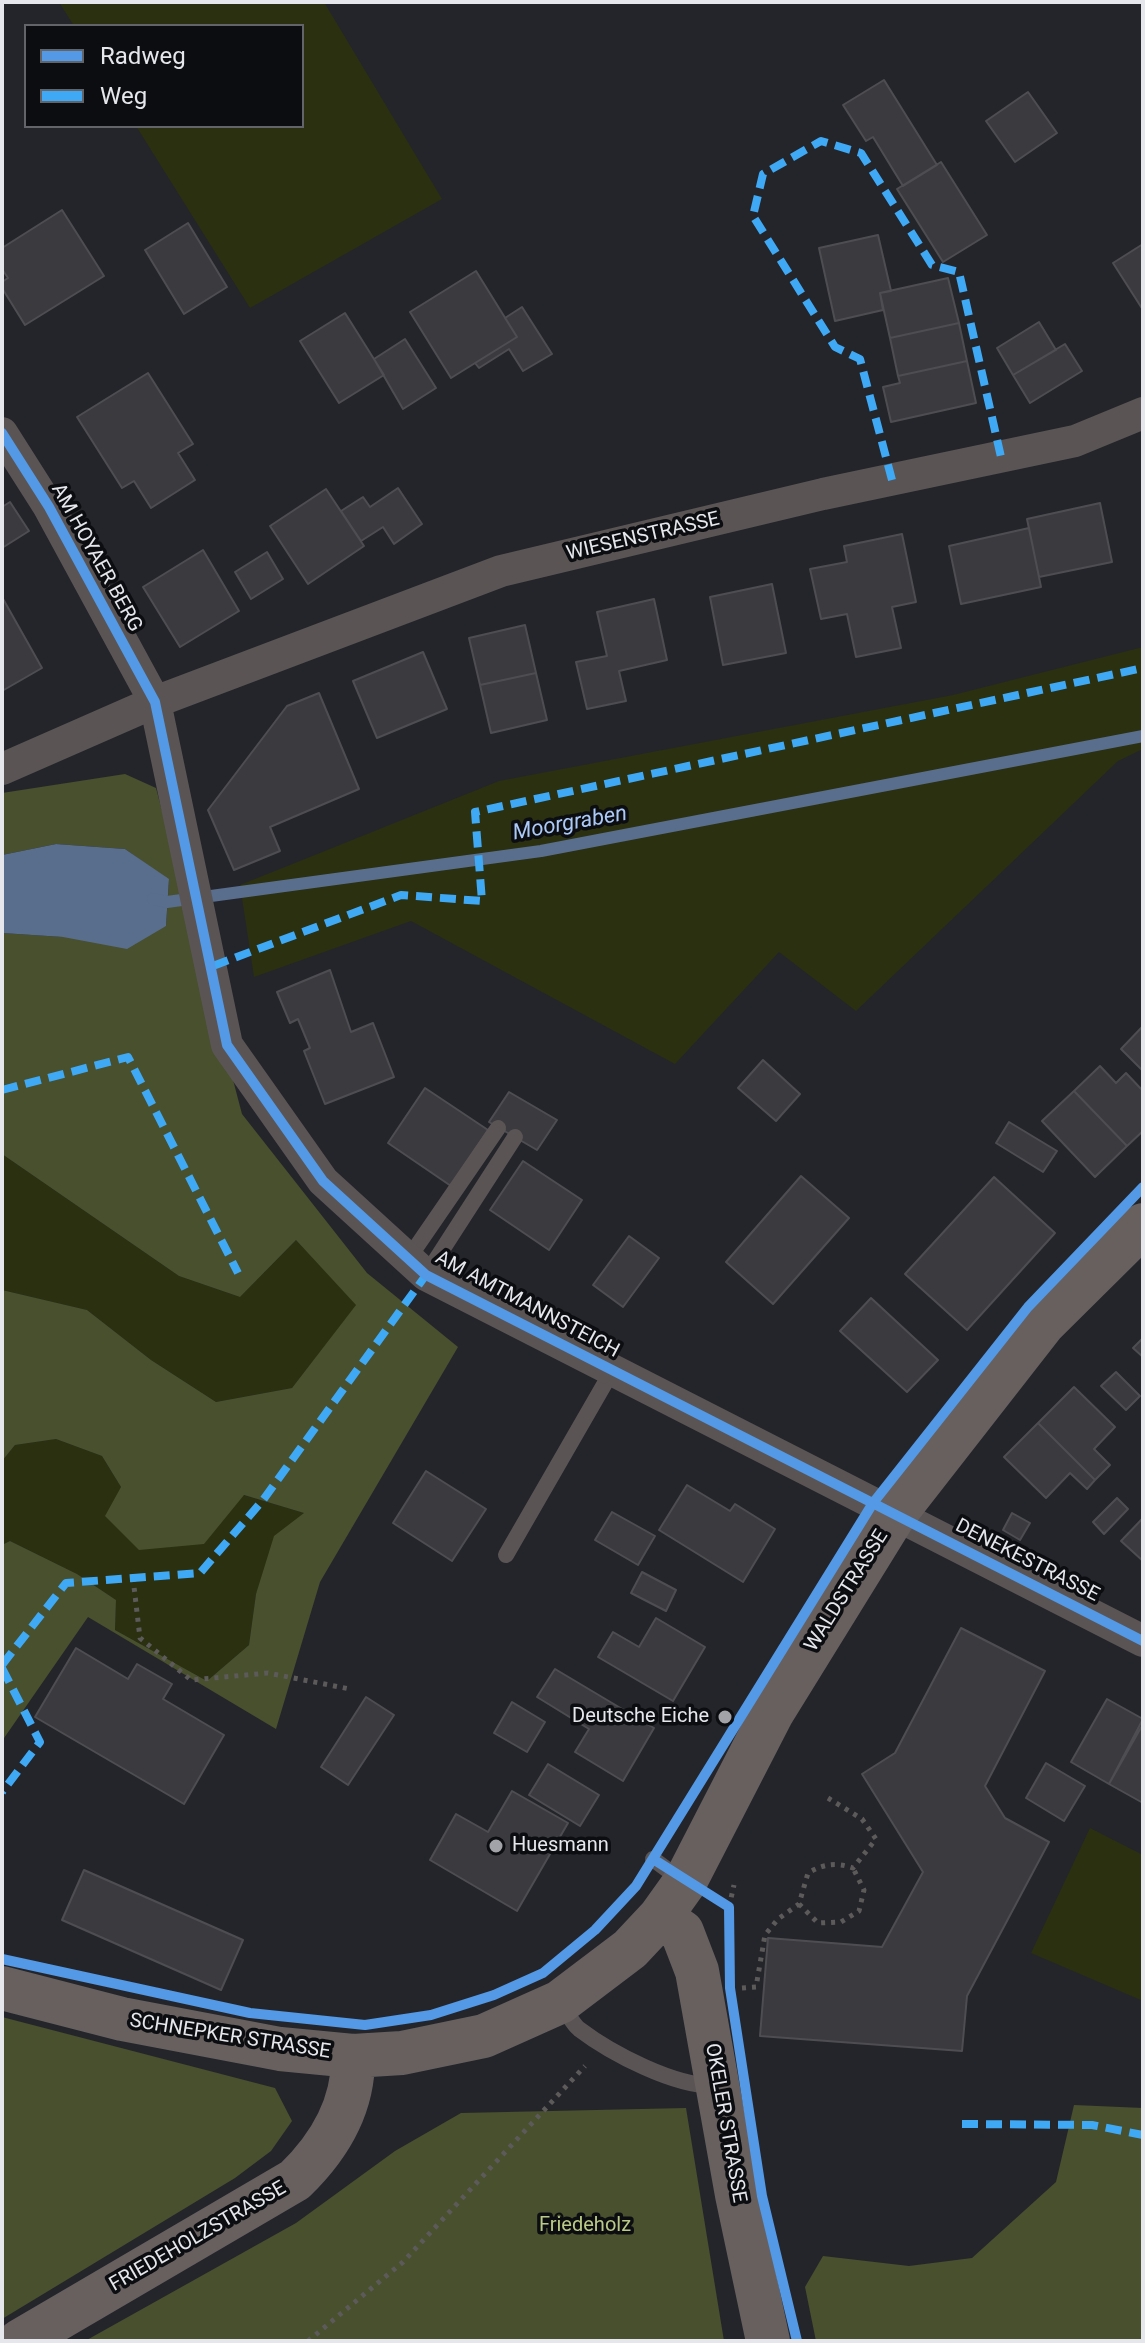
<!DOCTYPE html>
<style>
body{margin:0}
#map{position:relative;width:1145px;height:2343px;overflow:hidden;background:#24252a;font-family:Roboto,sans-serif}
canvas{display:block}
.frame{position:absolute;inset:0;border:4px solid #e6e7ed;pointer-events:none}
.legend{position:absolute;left:24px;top:24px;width:280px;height:104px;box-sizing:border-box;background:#0c0d11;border:2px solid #636469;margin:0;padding:10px 14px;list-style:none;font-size:24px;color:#e6e7ed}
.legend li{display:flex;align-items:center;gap:16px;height:40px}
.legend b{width:40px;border:2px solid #636469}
</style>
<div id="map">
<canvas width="1145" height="2343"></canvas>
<div class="frame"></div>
<ul class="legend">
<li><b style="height:10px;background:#5399e6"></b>Radweg</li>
<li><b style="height:10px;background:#3fa9f5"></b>Weg</li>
</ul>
</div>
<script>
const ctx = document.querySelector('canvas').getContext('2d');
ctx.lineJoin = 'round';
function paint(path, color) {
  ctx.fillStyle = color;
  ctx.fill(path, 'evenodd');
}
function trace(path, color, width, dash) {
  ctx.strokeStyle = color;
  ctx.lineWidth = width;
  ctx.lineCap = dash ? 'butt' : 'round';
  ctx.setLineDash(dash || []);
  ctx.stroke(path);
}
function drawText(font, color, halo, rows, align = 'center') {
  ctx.font = font + ' Roboto,sans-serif';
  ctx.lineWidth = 7;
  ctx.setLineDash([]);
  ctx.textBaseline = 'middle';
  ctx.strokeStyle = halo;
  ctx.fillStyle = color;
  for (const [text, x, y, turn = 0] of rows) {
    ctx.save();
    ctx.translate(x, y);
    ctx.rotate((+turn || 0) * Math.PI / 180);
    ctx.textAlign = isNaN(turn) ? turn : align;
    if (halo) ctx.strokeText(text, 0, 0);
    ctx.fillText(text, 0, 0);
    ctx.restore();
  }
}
paint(new Path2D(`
 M59,2H324L442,199L250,308L136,126H302V26H74Z
 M1143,647V749L1118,761L856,1011L779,952L675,1064L411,921L254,977L240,885L499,781L953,695Z
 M2,1154L179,1276L240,1297L296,1240L357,1305L292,1388L216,1402L151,1360L87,1310L2,1290Z
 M56,1439L102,1456L121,1487L204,1543L243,1495L304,1513L256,1594L249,1645L207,1681L115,1630L116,1600L77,1574L10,1541L2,1545V1461L15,1445Z
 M1090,1828L1143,1855V2001L1031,1953Z`), '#2a3010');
paint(new Path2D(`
 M125,774L156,788L242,1114L367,1273L458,1347L320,1582L276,1729L88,1617L2,1741V1545L10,1541L77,1574L116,1600L115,1630L207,1681L249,1645L256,1594L274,1536L304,1513L244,1495L204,1544L139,1550L105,1516L121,1487L102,1456L56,1439L15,1445L2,1461V1290L87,1310L151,1360L216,1402L292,1388L356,1305L296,1240L240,1297L179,1276L2,1154V933L63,937L166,926L169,880L125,849L56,844L2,855V793Z
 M2,2017L275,2088L292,2121L271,2151L235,2178L2,2319Z
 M1074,2105L1143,2108V2341H816L805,2287L823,2256L909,2266L972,2258L1056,2182Z
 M686,2108L724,2341H85L296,2223L395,2151L461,2113Z`), '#48502e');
paint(new Path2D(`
 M56,844L125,849L169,879L166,926L127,949L63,937L2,933V855Z`), '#596d8d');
trace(new Path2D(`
 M153,899L167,902L541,851L1143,736`), '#596d8d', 12);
const building = new Path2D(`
 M884,80L937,165L903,186L873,137L866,141L843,105Z
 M1028,92L1057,133L1015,162L986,121Z
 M941,162L987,235L943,262L897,189Z
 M62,210L104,276L25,325L2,288V282L8,278L2,269V248Z
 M188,223L227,287L184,314L145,250Z
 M878,235L891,291L880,293L883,310L835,321L819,248Z
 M1143,244V310L1113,263Z
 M476,271L517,337L451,378L410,312Z
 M948,278L959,323L890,338L880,293Z
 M522,307L552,354L523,371L509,349L479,368L475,363L517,337L505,318Z
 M345,313L384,375L339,403L300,341Z
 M1039,322L1056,350L1013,375L997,348Z
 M959,323L967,361L898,376L890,338Z
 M405,339L436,388L403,409L374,359Z
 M1065,344L1082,371L1030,403L1013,375Z
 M967,361L976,403L891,422L883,387L900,383L898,376Z
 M148,373L193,444L178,453L195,480L151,508L134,481L122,488L77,417Z
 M398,488L422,524L394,544L383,527L361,541L341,511L363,497L370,507Z
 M326,489L364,546L308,584L270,526Z
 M10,502L29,531L2,548V507Z
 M1100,503L1112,562L1039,577L1027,519Z
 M1029,528L1041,587L961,604L949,546Z
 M902,534L916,602L892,607L901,648L856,657L847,614L821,619L810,569L847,562L844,546Z
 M203,550L239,611L180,647L143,587Z
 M267,552L283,579L251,599L235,572Z
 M772,584L786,653L723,665L710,597Z
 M2,597L42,668L2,691Z
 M654,599L667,660L619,671L626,701L587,709L576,662L607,656L597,612Z
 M525,625L536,673L480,685L469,638Z
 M423,652L447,709L377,738L353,681Z
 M536,673L547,720L491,733L480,685Z
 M319,693L359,789L270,827L280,851L234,870L208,810L287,706Z
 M330,970L351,1032L373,1023L394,1077L325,1104L304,1051L310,1048L298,1019L290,1023L277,992Z
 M1143,1026V1071L1121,1049Z
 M763,1060L800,1094L776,1121L738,1088Z
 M1100,1066L1116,1083L1126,1073L1143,1091V1131L1127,1146L1074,1091Z
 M425,1088L488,1130L451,1186L388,1143Z
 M1074,1091L1127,1146L1095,1177L1042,1121Z
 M509,1092L557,1120L537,1150L489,1122Z
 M1009,1122L1057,1151L1043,1172L996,1143Z
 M523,1161L582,1200L549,1250L490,1210Z
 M801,1176L849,1218L773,1304L726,1262Z
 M994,1177L1055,1233L967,1330L905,1274Z
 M629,1236L659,1258L623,1307L593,1285Z
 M871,1298L938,1360L907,1392L840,1331Z
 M1143,1338V1357L1133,1348Z
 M1116,1372L1140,1396L1126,1410L1101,1386Z
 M1074,1387L1115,1427L1094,1449L1110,1465L1095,1480L1038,1423Z
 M1038,1423L1095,1480L1087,1489L1070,1473L1046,1498L1004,1457Z
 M426,1471L486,1509L452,1561L393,1523Z
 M687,1485L730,1511L735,1504L775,1529L743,1582L659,1530Z
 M1117,1498L1128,1509L1104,1534L1093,1522Z
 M612,1512L655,1536L638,1565L595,1540Z
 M1012,1513L1030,1523L1020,1540L1003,1530Z
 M1143,1518V1561L1121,1541Z
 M642,1572L676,1590L666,1611L631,1593Z
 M656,1618L705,1647L673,1701L598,1657L613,1632L639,1647Z
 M961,1628L1045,1671L985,1786L1005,1818L1049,1842L967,1996L962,2051L760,2036L768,1938L882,1947L923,1872L862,1774L895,1753Z
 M76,1648L128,1679L137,1664L172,1684L163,1699L224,1735L184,1804L35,1717Z
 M555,1669L654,1728L623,1781L575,1752L589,1729L537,1697Z
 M366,1697L394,1715L348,1785L321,1767Z
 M1107,1699L1143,1719L1109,1784L1071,1762Z
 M512,1702L545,1722L527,1752L494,1733Z
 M1143,1724V1803L1109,1784Z
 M1046,1763L1085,1786L1064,1821L1026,1798Z
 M548,1764L599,1795L580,1826L529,1795Z
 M512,1791L568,1823L517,1911L430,1860L456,1814L488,1832Z
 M84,1870L243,1940L221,1990L62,1920Z`);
paint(building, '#3a3a3f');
trace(building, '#4e4e52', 2);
trace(new Path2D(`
 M133,1578L140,1638L191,1680L268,1673L350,1689
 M799,1904L818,1923L841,1922L859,1911L864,1890L853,1868
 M729,1907L734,1885
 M742,1988L756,1987L765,1935L778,1919L799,1904L808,1873C823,1864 836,1862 853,1868L876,1839L862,1819L828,1798
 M308,2341L403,2262L585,2066`), '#5d5a5a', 5, [4, 6]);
trace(new Path2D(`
 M408,1259L498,1128
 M426,1275L515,1137
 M506,1555L612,1371
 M653,1859L684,1882
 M561,2004C567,2012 572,2023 579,2029C612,2054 674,2086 715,2086`), '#5a5554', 16);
trace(new Path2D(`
 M2,433L49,507L155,702L227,1045L323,1181L426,1275L1143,1641
 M2,769L155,702L501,571L823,494L1075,441L1143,413`), '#5a5554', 32);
trace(new Path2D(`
 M660,1917L682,1932L697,1971L737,2195L768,2341
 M2,1988L122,2019L280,2049L353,2056L402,2053L484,2036L560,2002L630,1949L660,1917L685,1882L772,1713L895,1514L1044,1323L1143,1225
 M20,2341L295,2180C330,2146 354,2105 353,2056`), '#67605f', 44);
trace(new Path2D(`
 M892,480L860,359L835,347L753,216L763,174L821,141L861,153L932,265L959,272L1001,457
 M213,966L401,895L482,901L475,812L1143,668
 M2,1090L128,1057L238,1273
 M2,1665L66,1583L200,1573L263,1500L426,1275
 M2,1668L40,1742L2,1792
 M962,2124L1092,2125L1143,2135`), '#3fa9f5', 8, [16, 8]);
trace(new Path2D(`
 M2,433L49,507L155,702L227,1045L323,1181L426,1275L1143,1641
 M653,1859L729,1907L730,1988L762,2196L797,2341
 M2,1959L250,2013L365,2025L431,2015L494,1995L543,1973L595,1930L636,1886L873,1503L1028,1307L1143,1187`), '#5399e6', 10);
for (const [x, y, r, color] of [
 [725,1717,8,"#a2a3a9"],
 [496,1846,8,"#a2a3a9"]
]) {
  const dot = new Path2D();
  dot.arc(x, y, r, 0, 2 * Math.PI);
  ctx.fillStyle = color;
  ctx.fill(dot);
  trace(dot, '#0c0d11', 3);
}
drawText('20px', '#e6e7ed', '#0c0d11', [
 ["WIESENSTRASSE",643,537,-13],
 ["AM HOYAER BERG",96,558,61],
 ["AM AMTMANNSTEICH",527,1305,28],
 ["DENEKESTRASSE",1027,1561,27],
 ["WALDSTRASSE",847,1591,-58],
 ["SCHNEPKER STRASSE",230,2037,9],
 ["OKELER STRASSE",725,2123,80],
 ["FRIEDEHOLZSTRASSE",198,2237,-30]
]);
drawText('20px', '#e6e7ed', '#0c0d11', [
 ["Deutsche Eiche",709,1717],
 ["Huesmann",512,1846,"left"]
], 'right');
drawText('20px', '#baca86', '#0c0d11', [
 ["Friedeholz",585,2226]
]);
drawText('italic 22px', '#accaf8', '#0c0d11', [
 ["Moorgraben",570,824,-10]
]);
</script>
